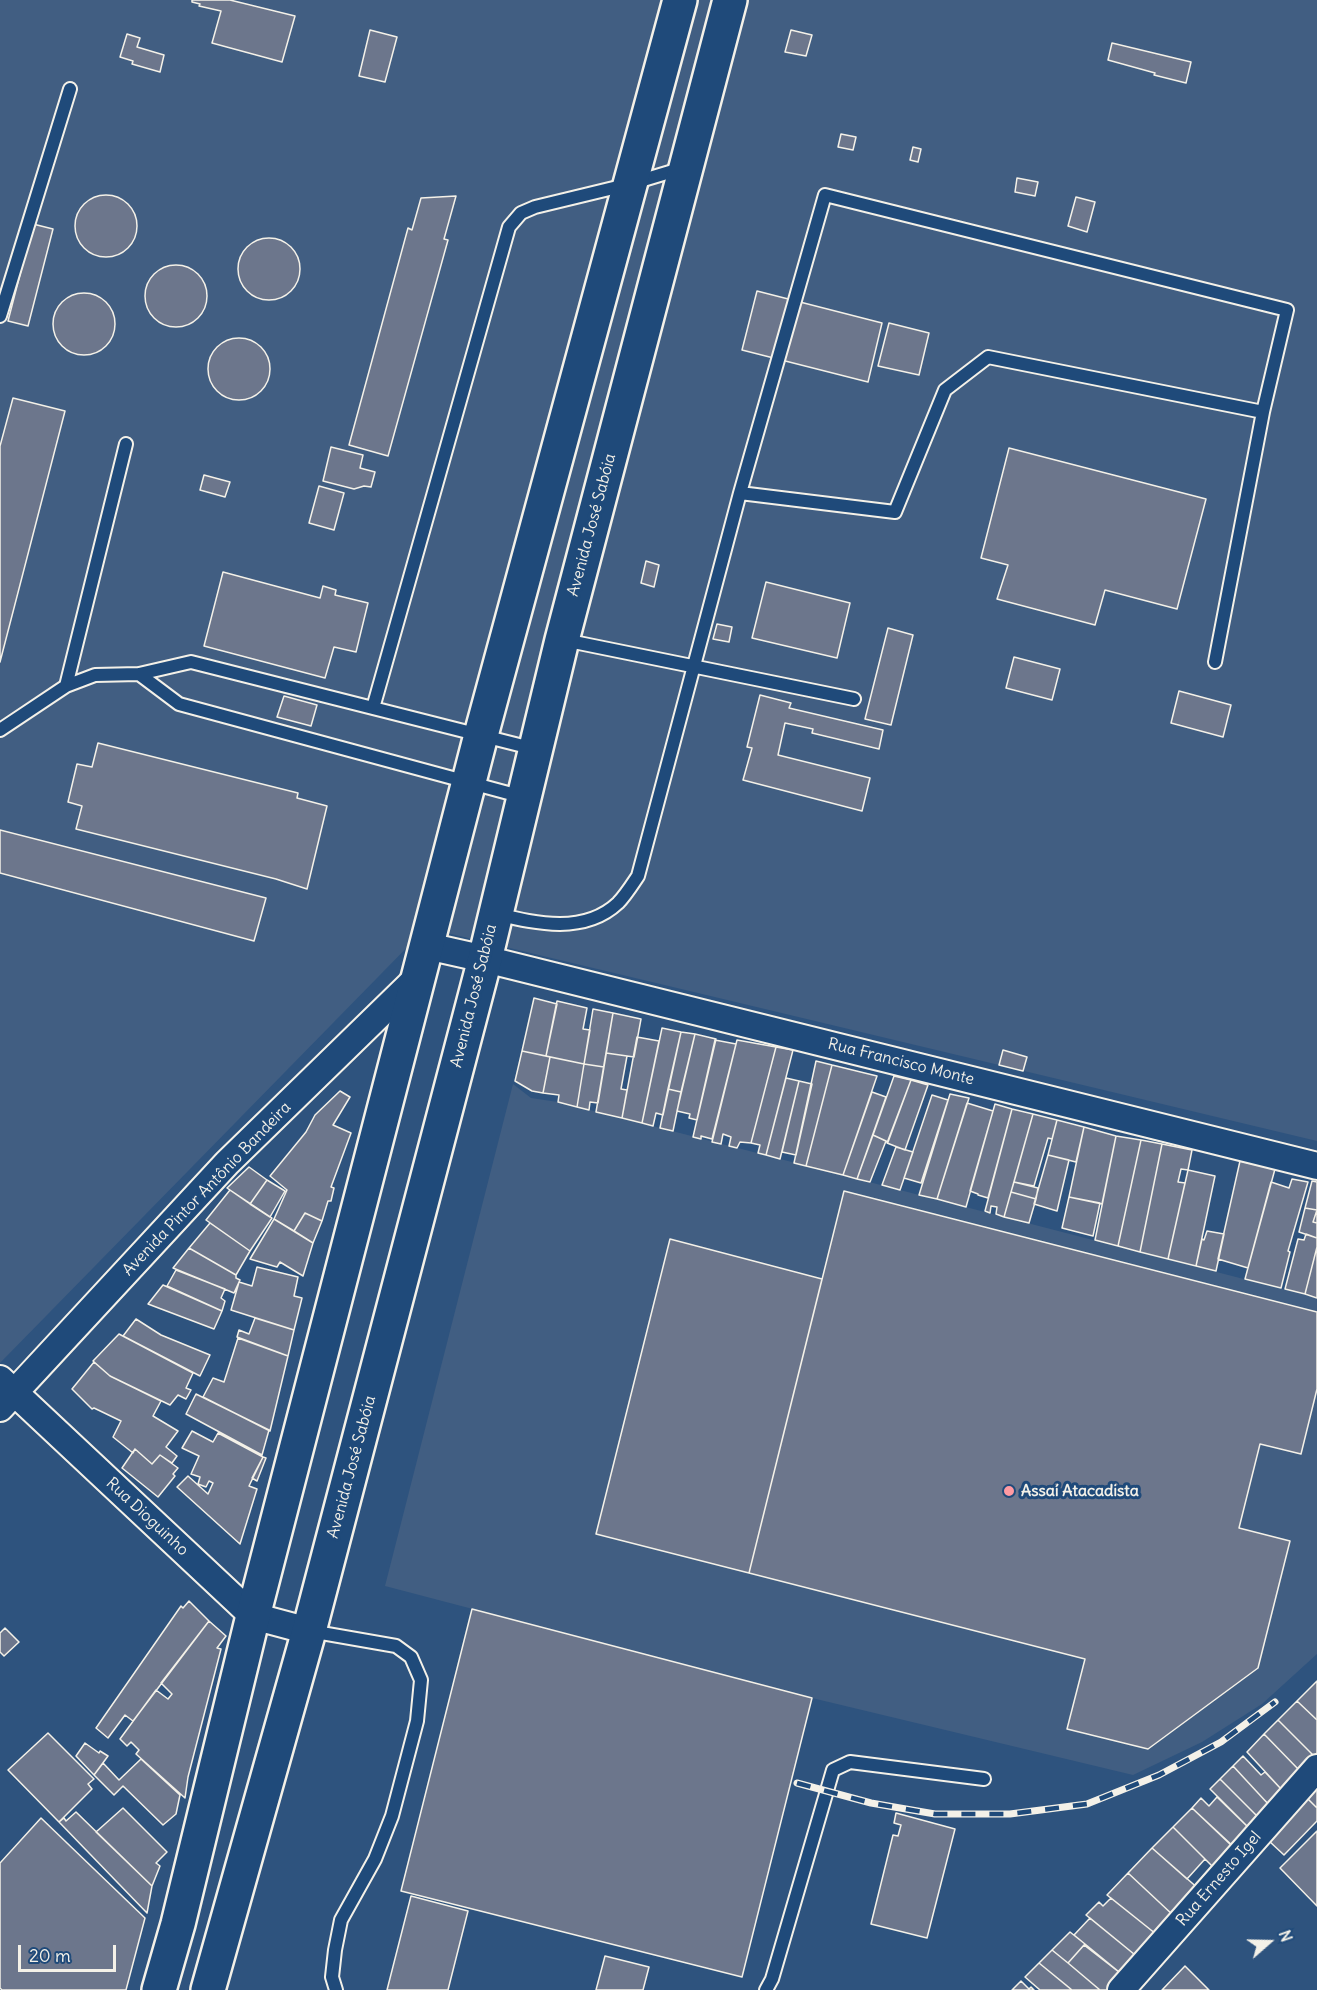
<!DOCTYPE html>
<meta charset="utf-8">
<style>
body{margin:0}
#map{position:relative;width:1317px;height:1990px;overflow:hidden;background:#2e537e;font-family:Delius,sans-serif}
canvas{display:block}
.north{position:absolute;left:1239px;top:1912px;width:60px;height:60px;-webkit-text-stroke:4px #1f4a7a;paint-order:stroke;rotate:70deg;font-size:16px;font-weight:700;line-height:24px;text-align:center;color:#f4f1e8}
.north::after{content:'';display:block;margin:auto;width:21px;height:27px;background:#f4f1e8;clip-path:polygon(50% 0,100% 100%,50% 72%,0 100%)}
.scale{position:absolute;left:18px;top:1945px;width:98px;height:27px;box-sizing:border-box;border:3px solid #f4f1e8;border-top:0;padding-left:8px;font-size:18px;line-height:21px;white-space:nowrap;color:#f4f1e8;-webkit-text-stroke:4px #1f4a7a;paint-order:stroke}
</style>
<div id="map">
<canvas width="1317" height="1990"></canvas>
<div class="north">N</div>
<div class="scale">20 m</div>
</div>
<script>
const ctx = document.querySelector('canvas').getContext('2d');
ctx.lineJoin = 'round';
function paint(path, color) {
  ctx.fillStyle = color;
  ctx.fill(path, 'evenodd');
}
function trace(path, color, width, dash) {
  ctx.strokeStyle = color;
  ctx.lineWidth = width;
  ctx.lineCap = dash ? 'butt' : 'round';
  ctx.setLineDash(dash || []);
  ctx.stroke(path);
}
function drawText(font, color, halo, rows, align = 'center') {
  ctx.font = font + ' Delius,sans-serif';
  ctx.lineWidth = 6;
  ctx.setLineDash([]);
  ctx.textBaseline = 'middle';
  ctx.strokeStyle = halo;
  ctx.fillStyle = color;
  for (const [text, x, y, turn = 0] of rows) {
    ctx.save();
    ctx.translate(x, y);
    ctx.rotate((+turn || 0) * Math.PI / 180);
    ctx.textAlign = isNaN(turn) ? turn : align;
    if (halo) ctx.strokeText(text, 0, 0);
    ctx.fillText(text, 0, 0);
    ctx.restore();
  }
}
paint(new Path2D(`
 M0,0H1317V1141L426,928L0,1363Z
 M513,1084L531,1098L558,1102L622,1118L1317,1298V1654L1262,1704L1202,1742L1133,1775L812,1698L385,1586Z`), '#415e82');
const building = new Path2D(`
 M192,0H230L295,16L282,62L212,43L221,11L199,6L200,4L192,2Z
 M370,30L397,37L385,82L359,76Z
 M791,30L812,35L806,56L785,52Z
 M127,34L140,38L137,47L164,55L160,72L132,64L133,61L120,57Z
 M1112,43L1191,62L1186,83L1154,75L1155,73L1108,60Z
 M841,134L856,137L853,150L838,147Z
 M913,147L921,149L918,162L910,160Z
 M1017,178L1038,182L1035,196L1015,192Z
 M75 226a31 31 0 1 1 62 0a31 31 0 1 1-62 0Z
 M456,196L444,239L448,240L388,456L349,445L408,228L412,230L421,198Z
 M1076,197L1095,202L1087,232L1068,226Z
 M33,224L53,229L28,326L8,321Z
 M238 269a31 31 0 1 1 62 0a31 31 0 1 1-62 0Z
 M145 296a31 31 0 1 1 62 0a31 31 0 1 1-62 0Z
 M757,291L882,323L868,382L742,350Z
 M53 324a31 31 0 1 1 62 0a31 31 0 1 1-62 0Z
 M889,323L929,333L919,375L878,366Z
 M208 369a31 31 0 1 1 62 0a31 31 0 1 1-62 0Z
 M13,398L65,411L0,662V446Z
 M331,447L363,455L360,468L375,472L371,487L364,486L354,489L323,481Z
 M1009,448L1206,499L1177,609L1105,590L1095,625L997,599L1008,565L981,558Z
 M204,475L230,482L225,497L200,490Z
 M319,486L344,493L334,530L309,523Z
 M646,561L659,565L654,587L641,583Z
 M223,572L320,598L323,586L336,590L335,595L368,603L356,652L334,647L325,678L204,646Z
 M766,582L850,603L837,658L752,638Z
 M717,624L732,627L729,642L713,639Z
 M888,628L913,635L891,725L865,719Z
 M1014,657L1060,669L1052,700L1006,688Z
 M1179,691L1231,705L1223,737L1171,723Z
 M760,695L791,703L789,708L883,730L879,749L812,733L813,729L785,723L778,755L870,778L862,811L743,780L752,748L747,747Z
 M284,696L317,705L311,726L277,717Z
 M98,743L298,793L297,798L327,806L307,889L276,879L76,829L82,806L68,802L77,764L92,767Z
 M0,830L266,898L254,941L0,873Z
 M534,998L557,1004L546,1056L522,1051Z
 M557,1001L587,1008L583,1029L590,1030L584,1064L546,1056Z
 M593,1009L613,1013L604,1067L584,1064Z
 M613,1013L641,1019L634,1057L606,1053Z
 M662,1028L681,1032L663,1115L656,1113L653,1126L642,1123Z
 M681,1032L695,1034L681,1092L668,1089Z
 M695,1034L716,1039L697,1120L689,1118L690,1114L677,1111Z
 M637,1037L659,1041L642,1123L622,1118Z
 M715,1040L736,1044L712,1139L701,1136V1139L693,1137Z
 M737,1040L776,1047L751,1143L740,1142L737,1148L729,1146L731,1137L723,1134L721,1144L712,1142Z
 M776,1047L793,1050L766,1155L758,1153L760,1145L751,1143Z
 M1003,1050L1027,1057L1023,1071L999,1065Z
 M522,1051L550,1057L543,1093L532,1091L515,1081Z
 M606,1053L627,1056L621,1089L627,1090L622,1118L596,1112Z
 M550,1057L584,1064L577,1107L558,1102L559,1095L543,1093Z
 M816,1061L832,1065L806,1166L794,1163Z
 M584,1064L604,1067L598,1103L590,1102L589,1110L577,1107Z
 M832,1065L877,1076L843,1175L806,1166Z
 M894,1076L911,1080L888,1142L873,1135Z
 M786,1078L799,1081L780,1159L766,1155Z
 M911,1080L928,1085L905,1150L887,1143Z
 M799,1081L812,1084L796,1155L782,1152Z
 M668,1089L681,1092L673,1131L660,1128Z
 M340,1091L350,1097L333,1125L351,1133L331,1187L334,1188L331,1201H328L322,1221L305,1213L294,1231L274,1219L287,1190L270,1176L306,1132L315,1115Z
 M872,1092L886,1097L857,1179L843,1175Z
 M950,1094L969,1098L937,1199L919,1195Z
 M932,1095L948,1100L921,1183L904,1178Z
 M967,1103L993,1111L966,1207L937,1199Z
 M995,1104L1012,1109L988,1198L978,1195V1194L970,1191Z
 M1012,1109L1033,1114L1004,1217L996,1214L997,1207L991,1206L990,1213L985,1211Z
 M1033,1114L1057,1120L1052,1139L1048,1138L1034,1186L1014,1182Z
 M1057,1120L1084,1127L1076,1162L1048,1155Z
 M1084,1127L1116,1136L1102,1204L1069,1197Z
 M873,1135L886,1141L870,1182L857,1179Z
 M1116,1136L1141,1140L1118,1246L1095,1240Z
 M1141,1140L1162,1144L1140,1252L1118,1246Z
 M1162,1144L1192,1150L1188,1170L1181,1169L1178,1182L1185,1183L1168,1259L1140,1252Z
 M896,1147L913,1152L900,1190L882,1185Z
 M1048,1155L1069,1160L1057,1211L1034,1204Z
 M1240,1161L1275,1169L1248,1268L1218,1259Z
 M249,1167L267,1180L250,1204L227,1188Z
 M1188,1170L1215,1176L1196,1266L1168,1259Z
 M1292,1179L1308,1182L1288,1251L1290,1252L1281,1288L1245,1279L1271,1182L1289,1188Z
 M267,1180L285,1191L270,1217L250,1204Z
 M1312,1181L1317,1182V1223L1313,1222L1317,1210L1305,1208Z
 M1014,1182L1038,1188L1036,1199L1011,1192Z
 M230,1190L272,1218L250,1251L206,1220Z
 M844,1191L1317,1312V1389L1301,1454L1260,1444L1239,1528L1290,1541L1258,1668L1148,1749L1067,1729L1085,1659L749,1573Z
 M1011,1192L1036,1199L1029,1223L1004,1217Z
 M1069,1197L1100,1203L1093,1236L1062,1228Z
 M1305,1208L1317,1210L1313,1222L1317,1223V1238L1299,1232Z
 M305,1213L322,1221L313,1243L294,1231Z
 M274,1219L313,1243L303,1276L280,1262L277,1267L250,1259Z
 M210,1223L250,1251L236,1275L189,1248Z
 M1207,1231L1224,1234L1216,1271L1196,1266L1202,1239L1204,1240Z
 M1306,1234L1317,1238V1247L1305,1294L1285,1289L1298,1239L1304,1240Z
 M670,1239L822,1279L749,1573L596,1534Z
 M1317,1247V1298L1305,1294Z
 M189,1248L236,1275V1278L240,1280L234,1293L173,1268Z
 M257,1267L298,1277L294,1296L302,1298L294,1330L231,1310L239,1282L252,1286Z
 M176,1270L225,1289L221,1298L225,1301L222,1311L167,1286Z
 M163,1285L222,1311L214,1329L148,1304Z
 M255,1318L294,1330L288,1356L237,1337L239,1330L249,1334Z
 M136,1319L161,1335L210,1355L200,1376L123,1336Z
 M119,1334L193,1373L186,1388L191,1390L186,1399L178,1395L170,1405L110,1376L93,1361Z
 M238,1338L288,1356L270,1431L203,1397L213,1378L224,1382Z
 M94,1362L110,1376L161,1401L153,1416L178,1431L166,1447L177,1456L172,1463L160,1455L152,1464L135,1449L133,1453L113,1437L121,1421L94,1408L92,1409L72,1389Z
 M196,1394L269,1430L262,1455L186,1414Z
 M192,1431L213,1442L218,1433L263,1457L249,1486L257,1489L240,1544L177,1487L188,1476L208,1494L213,1483L209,1481L206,1487L198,1484L200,1477L191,1474L199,1456L182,1448Z
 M135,1449L152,1464L160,1455L178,1468L173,1474L175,1476L158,1497L122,1468Z
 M263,1457L266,1458L257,1481L252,1478Z
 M189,1601L209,1621L133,1721L125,1715L108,1738L96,1728L181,1606L183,1608Z
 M472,1609L812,1698L742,1977L401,1891Z
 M209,1621L226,1636L217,1648L221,1649L188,1777L185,1798L136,1754L139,1750L131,1742L127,1746L120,1739L156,1690L168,1699L172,1694L161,1683Z
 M5,1628L19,1642L4,1656L0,1652V1633Z
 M1317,1681V1720L1297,1701Z
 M1297,1701L1317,1720V1753L1314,1756L1278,1720Z
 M1278,1720L1314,1756L1300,1771L1264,1734Z
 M48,1733L94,1779L88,1784L92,1789L59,1822L8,1770Z
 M1264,1734L1300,1771L1282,1790L1247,1752Z
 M85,1743L99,1753L100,1751L108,1756L94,1775L76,1756Z
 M1243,1756L1261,1775L1265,1772L1282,1790L1270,1806L1233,1766Z
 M141,1759L180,1795L176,1814L163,1825L123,1786L114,1795L94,1775L103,1763L119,1780Z
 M1233,1766L1270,1806L1260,1819L1220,1779Z
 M1220,1779L1260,1819L1252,1831L1210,1789Z
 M1317,1787V1808L1307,1798Z
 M1217,1797L1252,1831L1235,1848L1192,1808L1201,1798L1209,1806Z
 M1307,1798L1317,1808V1821L1284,1855L1269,1841Z
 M123,1808L167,1852L156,1863L160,1866L152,1886L96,1832Z
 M1192,1808L1232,1846L1212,1866L1173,1827Z
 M76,1812L152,1886L147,1913L59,1822L64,1818L66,1821Z
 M896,1813L955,1829L927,1938L871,1924L893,1835L898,1836L901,1825L894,1823Z
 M41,1818L145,1918L126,1990H2L0,1988V1863Z
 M1173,1827L1205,1859L1187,1879L1152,1848Z
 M1317,1831V1906L1280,1868Z
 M1152,1848L1200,1890L1174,1916L1128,1873Z
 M1128,1873L1174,1916L1161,1938L1107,1895Z
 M411,1896L468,1911L448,1990H387Z
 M1111,1898L1161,1938L1140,1959L1086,1915L1099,1902L1103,1906Z
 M1090,1918L1140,1959L1124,1976L1074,1935Z
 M1070,1932L1085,1944L1068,1963L1052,1950Z
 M1084,1945L1124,1976L1111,1990H1100L1068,1963Z
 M1052,1950L1068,1963L1100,1990H1072L1039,1963Z
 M605,1956L649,1967L643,1990H596Z
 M1039,1963L1066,1985L1072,1990H1040L1025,1977Z
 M1185,1966L1209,1990H1162Z
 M1021,1981L1029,1989L1031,1987L1034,1990H1012Z`);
paint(building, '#6c768c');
trace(building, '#f4f1e8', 1.5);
const lane = new Path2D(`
 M0,316L70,89
 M564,640L854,699
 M1215,662L1263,412
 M139,674L179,704L523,797
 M66,686L126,444
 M373,708L509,227L521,213L535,207L630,184L683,168
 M0,730L66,686L95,675L139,674L191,662L535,749
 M496,914C535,923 584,935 618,903C625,896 632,885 638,876L740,493L825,195L1287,310L1263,412L988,357L945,390L895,512L740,493
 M310,1631L396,1646L411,1657L421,1680L417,1721L392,1816L375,1859L341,1920L335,1950L332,1977L336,1990
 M766,1990L772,1979L833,1770L850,1762L984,1779`);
const street = new Path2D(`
 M427,946L485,959L1317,1166
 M0,1379L253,1616L309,1631
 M0,1408L227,1163L419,976
 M1121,1990L1317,1768`);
const primary = new Path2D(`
 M159,1990L178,1924L253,1616L481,735L680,0
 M208,1990L309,1631L485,959L562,640L730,0`);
trace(lane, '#f4f1e8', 16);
trace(street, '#f4f1e8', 30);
trace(primary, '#f4f1e8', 38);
trace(lane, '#1f4a7a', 12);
trace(street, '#1f4a7a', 26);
trace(primary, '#1f4a7a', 33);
const rail = new Path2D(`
 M797,1783L871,1803L935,1814H1010L1087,1804L1159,1775L1221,1742L1275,1702`);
trace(rail, '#f4f1e8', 7);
trace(rail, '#1f4a7a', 4.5, [14]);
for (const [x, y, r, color] of [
 [1009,1491,6,"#ff9aa2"]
]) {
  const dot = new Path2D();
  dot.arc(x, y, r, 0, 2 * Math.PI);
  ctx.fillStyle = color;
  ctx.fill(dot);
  trace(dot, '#1f4a7a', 2);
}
drawText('16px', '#f4f1e8', '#1f4a7a', [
 ["Avenida José Sabóia",592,525,-75],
 ["Avenida José Sabóia",474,996,-76],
 ["Rua Francisco Monte",901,1062,14],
 ["Avenida Pintor Antônio Bandeira",207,1189,-46],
 ["Avenida José Sabóia",352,1467,-75],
 ["Rua Dioguinho",147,1517,43],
 ["Rua Ernesto Igel",1219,1879,-49]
]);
drawText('bold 16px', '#f4f1e8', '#1f4a7a', [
 ["Assaí Atacadista",1021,1491]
], 'left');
</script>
